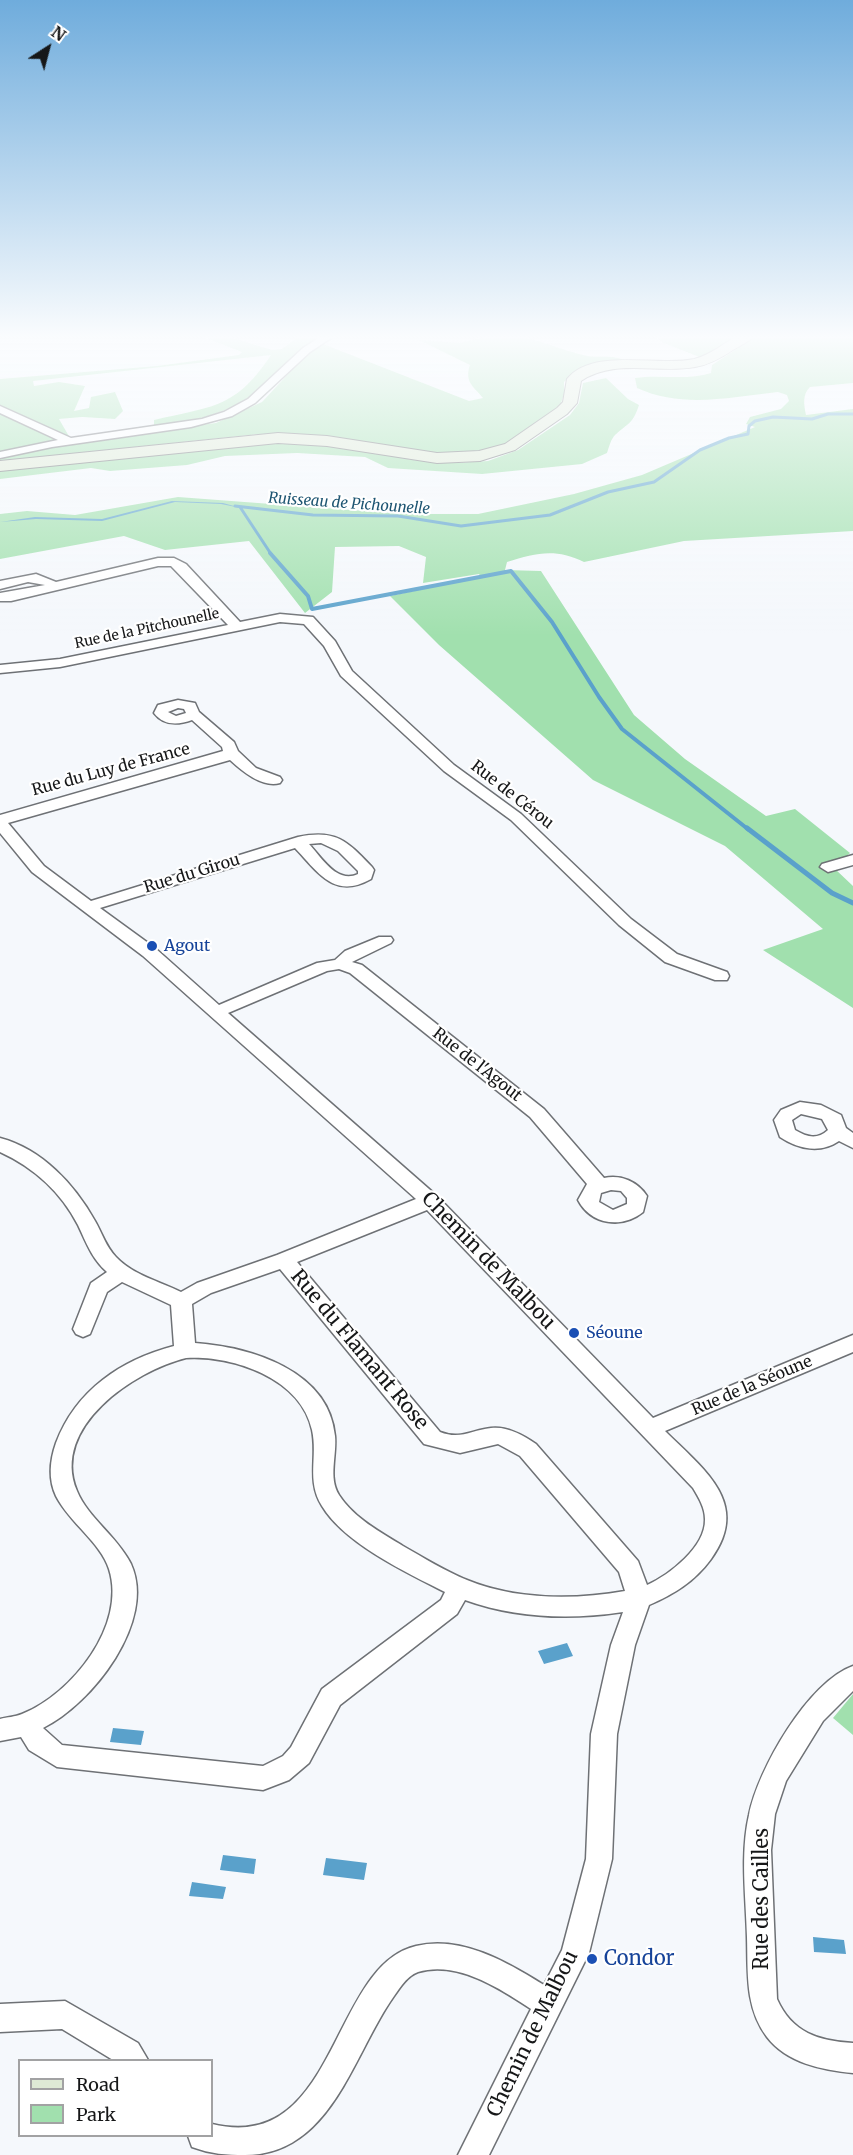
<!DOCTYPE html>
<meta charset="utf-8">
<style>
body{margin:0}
#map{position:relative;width:853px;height:2155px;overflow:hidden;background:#f5f8fc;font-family:Merriweather,serif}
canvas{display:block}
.legend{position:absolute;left:18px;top:2059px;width:195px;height:78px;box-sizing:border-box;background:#fff;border:2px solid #a2a2a3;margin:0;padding:8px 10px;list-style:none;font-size:18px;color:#161718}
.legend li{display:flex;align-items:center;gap:12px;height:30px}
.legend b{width:30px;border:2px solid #a2a2a3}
.north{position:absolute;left:18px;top:18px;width:60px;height:60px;-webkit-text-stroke:4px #fff;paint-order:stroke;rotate:36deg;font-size:16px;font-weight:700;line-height:24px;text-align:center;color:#161718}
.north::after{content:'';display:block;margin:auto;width:21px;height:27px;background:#161718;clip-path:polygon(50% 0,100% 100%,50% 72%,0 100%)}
</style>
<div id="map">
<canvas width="853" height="2155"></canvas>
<ul class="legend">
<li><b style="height:8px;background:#deead5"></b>Road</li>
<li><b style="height:16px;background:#a1e0ae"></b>Park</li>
</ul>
<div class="north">N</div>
</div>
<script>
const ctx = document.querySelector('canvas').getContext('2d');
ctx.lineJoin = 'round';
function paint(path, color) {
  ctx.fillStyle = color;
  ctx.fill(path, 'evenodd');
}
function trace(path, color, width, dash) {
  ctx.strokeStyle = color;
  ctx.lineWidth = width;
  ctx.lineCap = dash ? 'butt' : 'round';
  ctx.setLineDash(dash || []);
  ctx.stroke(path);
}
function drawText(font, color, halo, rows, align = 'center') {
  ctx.font = font + ' Merriweather,serif';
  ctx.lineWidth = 4.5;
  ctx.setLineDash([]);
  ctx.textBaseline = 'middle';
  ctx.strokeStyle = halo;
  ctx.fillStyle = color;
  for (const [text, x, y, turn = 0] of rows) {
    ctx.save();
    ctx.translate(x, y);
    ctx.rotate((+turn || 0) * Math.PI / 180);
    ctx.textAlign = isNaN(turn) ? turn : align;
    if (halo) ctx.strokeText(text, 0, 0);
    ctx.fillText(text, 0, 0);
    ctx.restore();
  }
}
paint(new Path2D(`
 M196,334H220L272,350L282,349L302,334H322C297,349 281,370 259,389C230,415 191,421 154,427V420C213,406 235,409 271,355L33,381L34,386L59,382L85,386L74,411L89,408L91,397L115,392L123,411L115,419L82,417L59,419L70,438L0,406V379L157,366L239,355L242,352Z
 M497,334C531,335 551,347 583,355C597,359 610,354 624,360L581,367L564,382V394L560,406L517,437L499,447L464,455L427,453L304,434H260L0,461V458L72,442L216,423L262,402L305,356L323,344L469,401L483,398C474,387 464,382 470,365L419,340L460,343Z
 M651,334H740L702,358L664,343Z
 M760,334H853V383L810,387C802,395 804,405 806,415L853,409V531L684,541L584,562C555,548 536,553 507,562L505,570L541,571L634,715L685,759L766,816L795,809L850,853L834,868L853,886V1008L763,950L823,929L725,846L593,780L439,645L390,596L481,577L479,574L423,583L426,557L399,546L335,547L332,592L305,613L249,541L165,550L124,536L0,559V514L27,511L75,515L178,497L405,514H478L574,494L642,475L755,427L746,424L750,417L781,409L789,401L787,395L778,392C730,397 683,409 637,388L635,378C660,374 686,381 711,373L712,365Z
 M606,378L628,399L639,405C633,424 628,423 615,435C611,439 609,447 607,453L582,464L482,474L388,468L365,457L297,453L225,456L187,465L110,471L91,468L0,479V470L276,441L347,448L413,460L455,463L488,461L518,450L570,415L579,403L583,383Z
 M0,411L51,436L54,441L0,452Z
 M853,1694V1735L833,1718Z`), '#a1e0ae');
paint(new Path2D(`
 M172,501L223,503L241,508L221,504L175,502L102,521L36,519L0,522L35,517L102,519Z
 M567,1643L573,1656L544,1664L538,1651Z
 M113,1728L144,1731L141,1745L110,1742Z
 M223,1855L256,1859L254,1874L220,1870Z
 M326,1858L367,1863L364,1880L323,1875Z
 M192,1882L226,1887L223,1899L189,1896Z
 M813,1937L844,1940L846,1954L814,1952Z`), '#5aa1cb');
trace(new Path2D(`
 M235,506L313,515L398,516L461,526L550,515L608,492L654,482L700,450L729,438L748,434L749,426L755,421L773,417L812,419L828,414H853
 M240,507L271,554`), '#5aa1cb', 3);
trace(new Path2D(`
 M270,553L308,596L312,609L511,571L552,622L599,697L622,729L749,830`), '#5aa1cb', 4);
trace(new Path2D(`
 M747,828L832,893L853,903`), '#5aa1cb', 5);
const street = new Path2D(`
 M325,334H337L310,352L255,403L232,416L191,427L52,447L0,458V452L58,440L0,413V406L71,438L202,419L224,412L248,399L303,348Z
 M158,558H174L186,564L240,622L280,614L313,617L335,641L352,671L454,765L521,814L631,919L677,954L727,972L729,976L727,980H715L665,962L619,925L511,820L444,771L341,676L324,646L304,624L280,622L60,667L0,673V665L60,659L228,625L171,566H158L11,601H0V593L45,585L28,582L0,589V581L36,574L56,582Z
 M178,700L195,703L199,712L234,742L238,751L256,768L280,777L282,780L280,783C262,788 242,771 230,760L8,823L44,866L91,901L298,837C336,829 347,841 372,867L374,870L371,879C334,900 318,872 295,848L100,908L155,948L219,1005L317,963L335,960L345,951L379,937H391L393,940L391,943L352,962L362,965L544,1109L604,1178C621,1174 638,1182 647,1196L643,1212C622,1229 591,1225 578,1200L587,1184L530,1117L350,973L339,969L327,971L228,1013L437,1196L653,1418L853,1335V1352L665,1431C703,1469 752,1503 711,1559C694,1582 674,1594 649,1605L635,1645L617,1734L612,1859L589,1953L489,2155H458L531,2009C501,1989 457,1960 418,1972C406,1976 397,1992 390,2002C352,2059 329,2155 245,2155C226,2155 211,2154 192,2147L188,2136H212V2124C338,2155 330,1966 416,1946C461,1935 507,1962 544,1985L562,1950L586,1859L591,1734L611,1645L623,1612C570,1620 515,1618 465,1600L457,1614L340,1705L309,1763L289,1780L263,1790L57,1767L29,1750L21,1737L0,1741V1719C7,1717 15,1717 22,1714C72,1694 127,1625 109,1569C101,1543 69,1522 56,1496C48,1479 50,1460 56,1443C76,1390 121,1360 174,1346L171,1305L122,1282L107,1292L90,1334L83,1337L76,1334L73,1329L91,1283L107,1272C92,1259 86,1242 78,1225C61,1192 33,1167 0,1152V1138C42,1149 75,1185 95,1221C102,1233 106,1247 116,1257C133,1275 159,1281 181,1292L197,1283L277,1255L416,1199L143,956L32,872L0,833V815L223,751L222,747L192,720C178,725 164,726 154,713L158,705ZM178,708L184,709L186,713L176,716L168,712ZM321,843L338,851L358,871V874C337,884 322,858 309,844ZM611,1190L621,1191L627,1198V1204L613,1210L599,1202L601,1193ZM427,1210L693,1488C699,1498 705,1508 705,1519C706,1547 669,1575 647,1585L638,1561L536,1444C523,1435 507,1426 491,1428C472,1430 460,1440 440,1432L297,1262ZM280,1269L424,1444L460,1453L498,1444L520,1456L619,1572L625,1591C574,1600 516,1600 467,1580C445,1571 424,1558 403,1546C380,1532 354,1518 339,1495C328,1478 337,1455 335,1436C329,1370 250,1347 195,1343L192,1304L211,1293ZM186,1358C232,1355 301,1378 312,1430C318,1457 306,1480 322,1506C344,1543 407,1573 445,1592L441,1600L322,1689L291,1747L283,1756L263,1766L62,1745L43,1728C92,1704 157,1621 131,1564C117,1536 88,1518 77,1491C50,1427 134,1371 186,1358Z
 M853,855V865L828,872L820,867L822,864Z
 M800,1102L821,1105L841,1115L846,1128L853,1133V1148L839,1141C820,1154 798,1149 780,1137L774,1120L781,1110ZM801,1114L822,1119L828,1130C817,1140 807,1137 795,1130L792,1120Z
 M853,1666V1691L823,1721L786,1781L775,1814L771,1850L777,1999C792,2033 819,2041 853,2043V2073C822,2070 787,2063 767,2037C745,2008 748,1973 747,1937C746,1897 740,1854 749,1815C758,1769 808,1682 853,1666Z
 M65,2001L138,2043L148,2060H113L62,2029L0,2032V2004Z`);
const secondary = new Path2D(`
 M739,334H756C750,341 741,345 733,350C721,358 709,365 695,367C658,374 614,358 581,381L577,403L567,414L515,450L480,461L437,463L327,446L278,443L0,471V461L278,433L327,436L437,453L479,451L505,444L557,408L563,402L567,379C593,347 658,367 694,359C710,355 725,343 739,334Z`);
trace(street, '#6e7175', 3);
trace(secondary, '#6e7175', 2);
paint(street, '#fff');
paint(secondary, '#deead5');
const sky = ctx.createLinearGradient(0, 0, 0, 636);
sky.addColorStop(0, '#6facdc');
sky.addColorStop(0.53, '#fafcfe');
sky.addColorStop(1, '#fafcfe00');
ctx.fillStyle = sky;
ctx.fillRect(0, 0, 853, 636);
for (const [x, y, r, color] of [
 [152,946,6,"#1a4fb4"],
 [574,1333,6,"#1a4fb4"],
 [592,1959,6,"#1a4fb4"]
]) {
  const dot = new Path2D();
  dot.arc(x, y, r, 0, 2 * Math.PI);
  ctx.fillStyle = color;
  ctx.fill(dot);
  trace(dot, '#fff', 2);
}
drawText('14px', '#161718', '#fff', [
 ["Rue de la Pitchounelle",147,629,-12]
]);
drawText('italic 15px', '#1e5572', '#fff', [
 ["Ruisseau de Pichounelle",349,504,4]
]);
drawText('16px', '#161718', '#fff', [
 ["Rue du Luy de France",111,770,-15],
 ["Rue de Cérou",512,795,38],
 ["Rue du Girou",192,874,-17],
 ["Rue de l'Agout",477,1065,38],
 ["Rue de la Séoune",752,1386,-23]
]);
drawText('16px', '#164399', '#fff', [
 ["Agout",164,946],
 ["Séoune",586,1333]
], 'left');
drawText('20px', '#161718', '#fff', [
 ["Chemin de Malbou",488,1261,46],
 ["Rue du Flamant Rose",359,1350,50],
 ["Rue des Cailles",762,1899,-90],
 ["Chemin de Malbou",533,2034,-64]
]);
drawText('20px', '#164399', '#fff', [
 ["Condor",604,1959]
], 'left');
</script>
